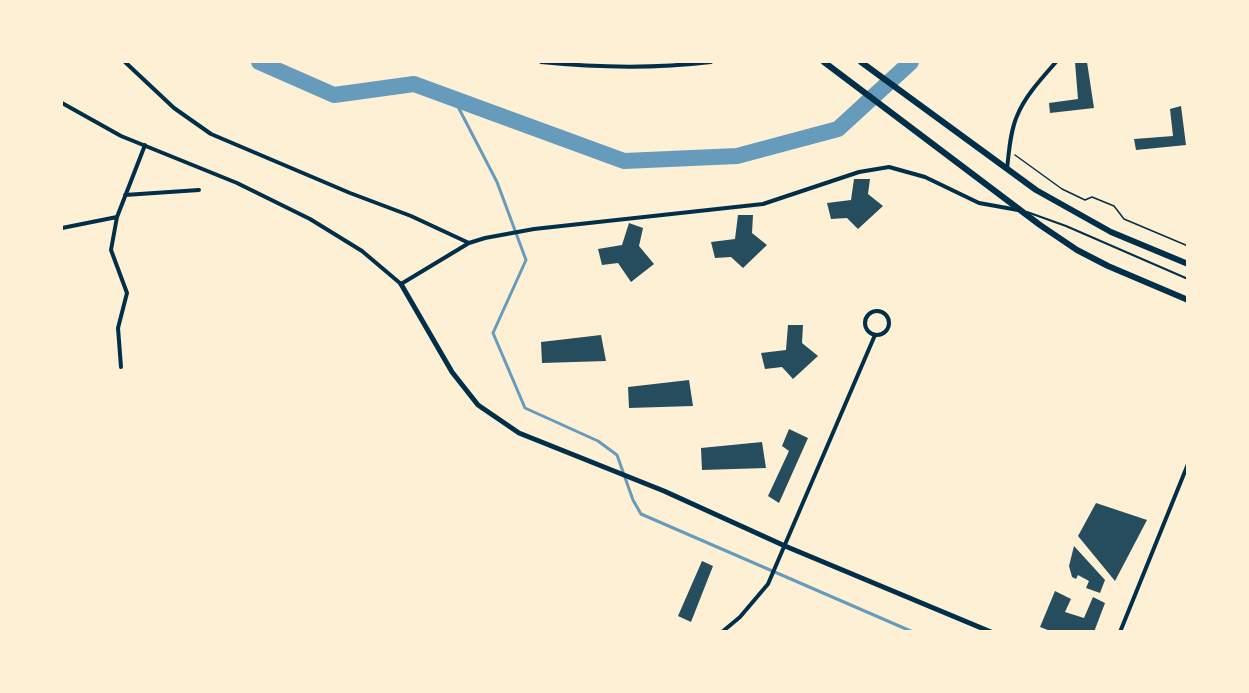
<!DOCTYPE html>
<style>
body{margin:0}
#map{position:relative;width:1249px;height:693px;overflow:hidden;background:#fdf0d5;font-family:Inter,sans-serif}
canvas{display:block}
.frame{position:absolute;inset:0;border:63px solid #fdf0d5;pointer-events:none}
</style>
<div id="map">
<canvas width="1249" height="693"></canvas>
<div class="frame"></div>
</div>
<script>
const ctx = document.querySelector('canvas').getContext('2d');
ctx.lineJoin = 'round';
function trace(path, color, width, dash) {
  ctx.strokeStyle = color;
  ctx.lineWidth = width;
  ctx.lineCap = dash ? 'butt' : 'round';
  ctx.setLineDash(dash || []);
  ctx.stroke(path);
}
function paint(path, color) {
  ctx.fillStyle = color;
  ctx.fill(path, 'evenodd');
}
trace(new Path2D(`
 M454,99L497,182L526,260L493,333L525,408L598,441L617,455L633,500L641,514L913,632`), '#669bbc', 3);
trace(new Path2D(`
 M259,62L334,95L414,84L624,161L737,156L838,129L911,62`), '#669bbc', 16);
paint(new Path2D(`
 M1075,62H1087L1094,108L1050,113L1049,103L1078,99Z
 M1181,106L1186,145L1136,150L1134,139L1173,136L1170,109Z
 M854,179H870L868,194L883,206L858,229L847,218L831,219L827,203L851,200Z
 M738,215H753L752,233L767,245L743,268L731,257L715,258L711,242L735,239Z
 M629,223L643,228L639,246L654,264L631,282L618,263L602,265L598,249L622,245Z
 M788,325H803L802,343L818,356L793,379L782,367L765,369L761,353L786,350Z
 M601,335L606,361L542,363L541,342Z
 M689,380L693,406L629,408L628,387Z
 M789,429L808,438L779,503L768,496L789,451L782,446Z
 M762,442L766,468L702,470L701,448Z
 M1096,503L1147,520L1115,581L1078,536Z
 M1074,546L1105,580L1100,593L1086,588L1089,581L1078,575L1076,579L1072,577L1069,566Z
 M702,561L713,566L691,622L678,616Z
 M1055,591L1071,599L1065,612L1084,618L1093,597L1105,603L1094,632H1053L1040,627Z`), '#264d5e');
trace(new Path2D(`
 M1015,155L1062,189L1085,200L1092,197L1114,206L1124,219L1188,246`), '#003049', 1.5);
trace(new Path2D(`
 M1027,212L1066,226L1188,279`), '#003049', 2);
trace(new Path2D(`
 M125,62L174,108L211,134L350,193L411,216L469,243
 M541,62C600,68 652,69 711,62
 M62,103L121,136L237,183L310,219L362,251L401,284L469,243L485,238L534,229L763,204L859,172L889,167L925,177L979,203L1018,210
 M1007,169C1009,152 1010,132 1017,116C1025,96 1042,78 1056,62
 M125,195L199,190
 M62,228L117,217
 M865 323a12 12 0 1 1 24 0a12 12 0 1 1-24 0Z
 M121,367L118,328L127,293L111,250L117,217L145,145
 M722,632L740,617L768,584L875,335
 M1120,632L1188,464`), '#003049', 4);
trace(new Path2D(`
 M401,284L452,372L478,405L519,433L664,491L785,546L991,632`), '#003049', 5);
trace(new Path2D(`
 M824,62L1040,225L1077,250L1108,266L1188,300
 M861,62L1036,190L1111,232L1188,264`), '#003049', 6);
</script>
